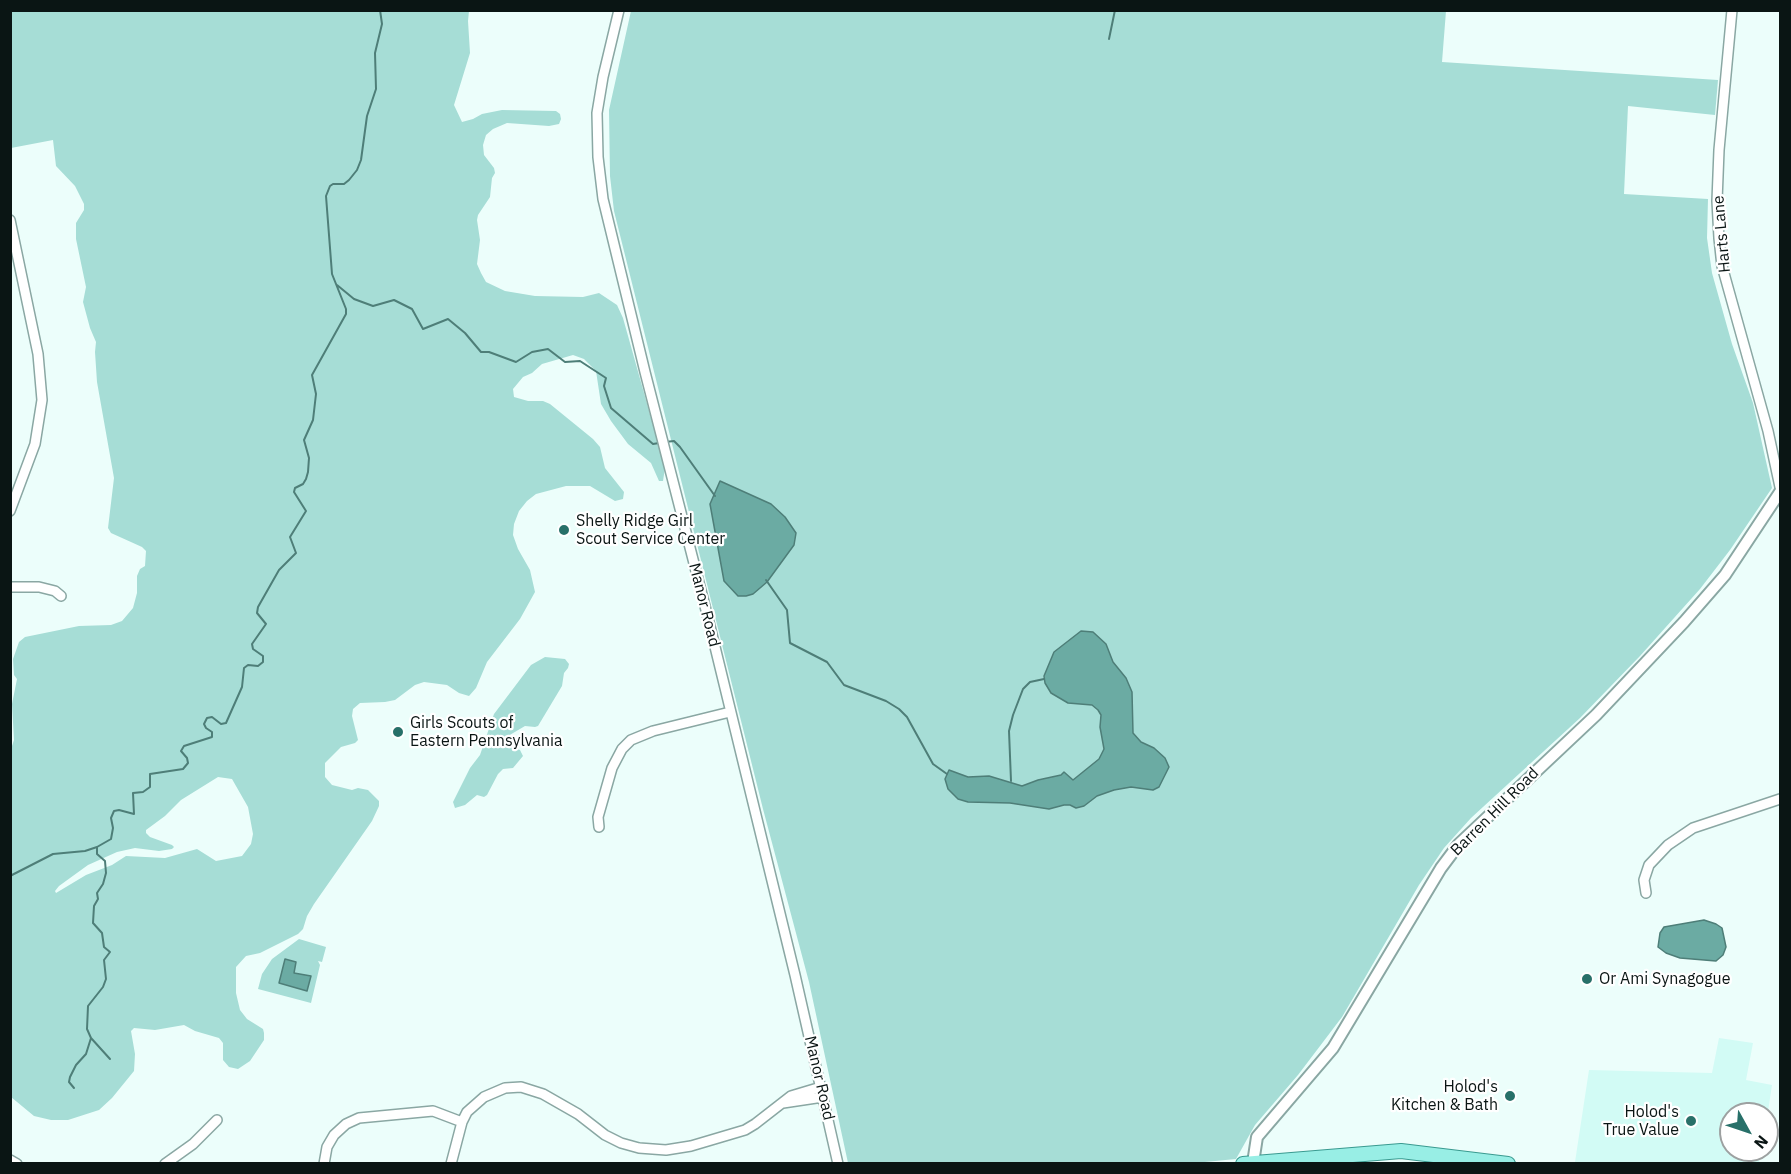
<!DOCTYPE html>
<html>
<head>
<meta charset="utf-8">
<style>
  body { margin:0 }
  #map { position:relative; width:1791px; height:1174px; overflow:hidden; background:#ecfefb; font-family:"IBM Plex Sans",sans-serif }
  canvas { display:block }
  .frame { position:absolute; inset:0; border:12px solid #0a1514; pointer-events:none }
  .north { position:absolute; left:1719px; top:1102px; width:60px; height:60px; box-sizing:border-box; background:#fff; border:2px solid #9da1a1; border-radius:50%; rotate:130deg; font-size:16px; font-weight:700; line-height:24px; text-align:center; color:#0a1514 }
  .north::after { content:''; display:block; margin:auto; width:21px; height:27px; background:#287069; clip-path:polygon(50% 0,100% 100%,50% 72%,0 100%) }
</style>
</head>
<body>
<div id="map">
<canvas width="1791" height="1174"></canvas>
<div class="frame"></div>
<div class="north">N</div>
</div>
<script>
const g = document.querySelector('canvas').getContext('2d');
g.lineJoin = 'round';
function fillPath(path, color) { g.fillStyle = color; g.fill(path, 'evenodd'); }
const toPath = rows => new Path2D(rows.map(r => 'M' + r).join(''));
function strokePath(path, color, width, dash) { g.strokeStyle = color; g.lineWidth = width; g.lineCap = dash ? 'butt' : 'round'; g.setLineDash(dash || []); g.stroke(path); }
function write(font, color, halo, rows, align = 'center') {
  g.font = font + ' "IBM Plex Sans",sans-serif'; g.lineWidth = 4.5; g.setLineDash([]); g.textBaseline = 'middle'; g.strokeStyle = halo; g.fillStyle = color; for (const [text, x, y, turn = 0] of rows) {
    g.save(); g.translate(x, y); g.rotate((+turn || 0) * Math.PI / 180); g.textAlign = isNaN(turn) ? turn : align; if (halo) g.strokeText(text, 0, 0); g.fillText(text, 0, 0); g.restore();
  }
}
fillPath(toPath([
  [1719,1038,1753,1043,1746,1080,1772,1085,1767,1118,1767,1114,1731,1114,1731,1150,1761,1150,1759,1163,1588,1164,1575,1162,1589,1070,1712,1073]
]), '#d2fbf5');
fillPath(toPath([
  [10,11,469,11,468,21,470,53,454,105,462,122,473,119,482,114,502,110,556,111,560,114,561,119,559,124,549,126,507,123,493,129,486,135,483,145,484,155,494,168,495,173,492,178,490,197,478,215,477,220,480,240,477,264,481,273,486,282,505,291,535,296,583,297,599,293,617,305,623,318,665,468,663,481,659,481,651,463,628,444,611,421,601,404,596,371,584,359,573,355,542,364,532,373,523,377,513,389,514,397,528,401,543,401,550,404,593,439,600,447,605,468,624,492,623,499,615,501,590,486,566,486,536,494,527,501,519,511,514,524,513,535,518,549,530,570,535,592,520,619,487,662,476,688,469,696,459,693,447,685,424,682,415,685,395,700,385,702,360,703,353,709,352,716,358,740,355,743,341,747,325,763,325,777,332,785,352,790,358,788,368,790,379,801,379,806,372,821,314,904,307,916,303,929,298,934,260,953,246,956,236,967,236,993,240,1010,247,1019,263,1029,264,1033,264,1040,250,1061,238,1069,229,1067,223,1060,223,1043,219,1038,195,1031,184,1025,155,1030,134,1028,131,1031,135,1054,134,1071,112,1098,99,1110,68,1120,51,1120,34,1116,11,1097,10,752,14,740,12,704,17,679,14,675,13,659,19,642,25,637,79,626,111,625,122,621,133,608,137,593,137,576,140,569,145,566,146,551,142,547,111,533,108,528,114,478,97,382,95,352,96,342,90,328,83,302,86,287,76,239,76,223,84,210,84,204,75,186,56,166,53,140,11,148],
  [218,777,232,779,248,807,253,834,251,844,242,856,216,861,197,849,165,858,126,856,112,865,86,875,56,893,55,891,59,886,88,865,117,852,135,848,159,851,172,849,174,847,172,845,150,837,146,833,146,830,165,816,181,800],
  [631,11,1446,11,1442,62,1718,80,1715,115,1628,106,1624,194,1708,199,1707,238,1712,273,1732,344,1753,403,1772,488,1730,550,1700,589,1640,656,1580,718,1471,818,1444,848,1419,885,1342,1017,1298,1075,1255,1125,1236,1159,1184,1164,848,1163,809,982,763,809,614,211,610,176,609,110],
  [545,657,565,659,569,664,568,668,564,673,562,686,538,726,535,727,525,726,508,736,514,748,520,750,523,756,513,768,503,769,498,774,487,795,484,797,477,795,465,805,455,808,453,802,470,768,480,755,494,714,531,665],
  [299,939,326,947,322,962,318,961,320,965,311,1003,258,989,262,974,272,959]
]), '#a6ddd6');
const water = toPath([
  [720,481,771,504,785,517,796,533,794,545,767,582,753,594,746,596,738,596,724,581,710,504,720,481],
  [1081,631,1093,632,1106,644,1113,662,1126,678,1132,692,1133,733,1141,742,1154,748,1165,758,1169,767,1159,787,1153,790,1131,787,1114,790,1097,796,1084,806,1076,808,1070,805,1064,805,1049,809,1010,803,968,802,958,799,948,789,945,779,949,770,968,777,989,776,1022,786,1038,780,1061,775,1064,772,1073,780,1099,759,1104,749,1100,727,1101,715,1098,710,1092,705,1068,703,1051,693,1045,683,1044,676,1054,652,1081,631],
  [1704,920,1716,924,1722,928,1726,947,1723,955,1716,961,1680,958,1666,953,1658,947,1660,933,1664,927,1704,920],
  [285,959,296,962,294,973,311,976,307,991,279,983,285,959]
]);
fillPath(water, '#6baba3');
strokePath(water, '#4e7e78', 1.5);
strokePath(toPath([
  [1109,39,1115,10],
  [337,285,354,299,373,306,394,300,412,309,423,329,448,319,465,333,481,352,489,352,516,362,532,352,548,349,565,362,580,361,606,378,604,386,611,408,653,444,659,443],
  [665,442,674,441,680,447,715,496],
  [766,580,787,610,790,643,827,662,844,685,886,701,899,709,907,717,933,764,947,774],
  [1011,781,1009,731,1013,715,1023,689,1030,682,1044,679],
  [10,876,53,854,85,851,97,847],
  [91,1038,110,1059],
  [74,1088,69,1082,70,1077,76,1065,86,1054,91,1038,87,1029,88,1006,103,987,106,979,104,960,110,952,104,947,102,933,93,923,94,906,98,899,97,893,103,884,106,873,105,861,97,854,97,847,111,839,113,828,111,818,114,811,119,810,134,814,133,793,143,792,150,787,150,774,183,769,188,763,187,758,181,751,184,746,212,737,212,732,206,728,204,724,207,718,212,717,221,724,226,723,242,687,244,668,248,665,258,666,263,662,263,656,253,649,252,644,266,624,257,613,258,607,279,570,296,553,290,537,306,511,294,492,295,488,303,484,306,479,308,472,309,458,304,440,313,420,316,394,312,375,346,314,346,309,332,274,326,196,330,186,333,184,344,184,349,180,357,170,361,160,367,116,376,89,375,53,382,24,380,10]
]), '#4e7e78', 2);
const minor = toPath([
  [619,10,603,77,597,113,598,157,603,199,645,372,707,614,795,975,838,1164],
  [1732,10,1719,150,1717,201,1719,238,1722,266,1768,431,1780,487],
  [10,220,38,354,42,400,35,444,10,511],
  [10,587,39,587,55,591,61,596],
  [599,827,598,817,612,768,622,749,631,740,653,731,730,712],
  [1646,893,1644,880,1649,865,1668,845,1693,828,1780,799],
  [783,1103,823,1097],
  [10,1160,17,1164],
  [165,1164,193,1144,217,1120],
  [324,1164,327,1147,334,1135,346,1124,359,1118,433,1111,462,1122],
  [451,1164,462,1122,467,1112,484,1097,505,1088,521,1087,543,1094,578,1114,605,1135,621,1143,639,1148,666,1150,691,1146,745,1130,755,1124,791,1096,821,1087]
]);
const tertiary = toPath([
  [1253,1163,1257,1137,1333,1048,1441,868,1459,844,1596,715,1684,622,1725,575,1780,492]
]);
const primary = toPath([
  [1243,1164,1401,1151,1508,1164]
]);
strokePath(minor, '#8aa7a3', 12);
strokePath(tertiary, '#8aa7a3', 14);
strokePath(primary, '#3a9a90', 16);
strokePath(minor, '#fff', 9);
strokePath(tertiary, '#fff', 10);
strokePath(primary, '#98eee5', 14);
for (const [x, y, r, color] of [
  [564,530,6,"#287069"],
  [398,732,6,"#287069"],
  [1587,979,6,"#287069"],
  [1510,1096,6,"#287069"],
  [1691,1121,6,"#287069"]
]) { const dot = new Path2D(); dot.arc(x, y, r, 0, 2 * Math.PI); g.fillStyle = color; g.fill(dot); strokePath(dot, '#fff', 2); }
write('16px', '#0a1514', '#fff', [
  ["Harts Lane",1722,234,-95],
  ["Manor Road",704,605,76],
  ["Barren Hill Road",1495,812,-45],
  ["Manor Road",819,1078,77]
]);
write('16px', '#0a1514', '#fff', [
  ["Shelly Ridge Girl",576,521],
  ["Scout Service Center",576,539],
  ["Girls Scouts of",410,723],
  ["Eastern Pennsylvania",410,741],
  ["Or Ami Synagogue",1599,979],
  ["Holod's",1498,1087,"right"],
  ["Kitchen & Bath",1498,1105,"right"],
  ["Holod's",1679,1112,"right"],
  ["True Value",1679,1130,"right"]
], 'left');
</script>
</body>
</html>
